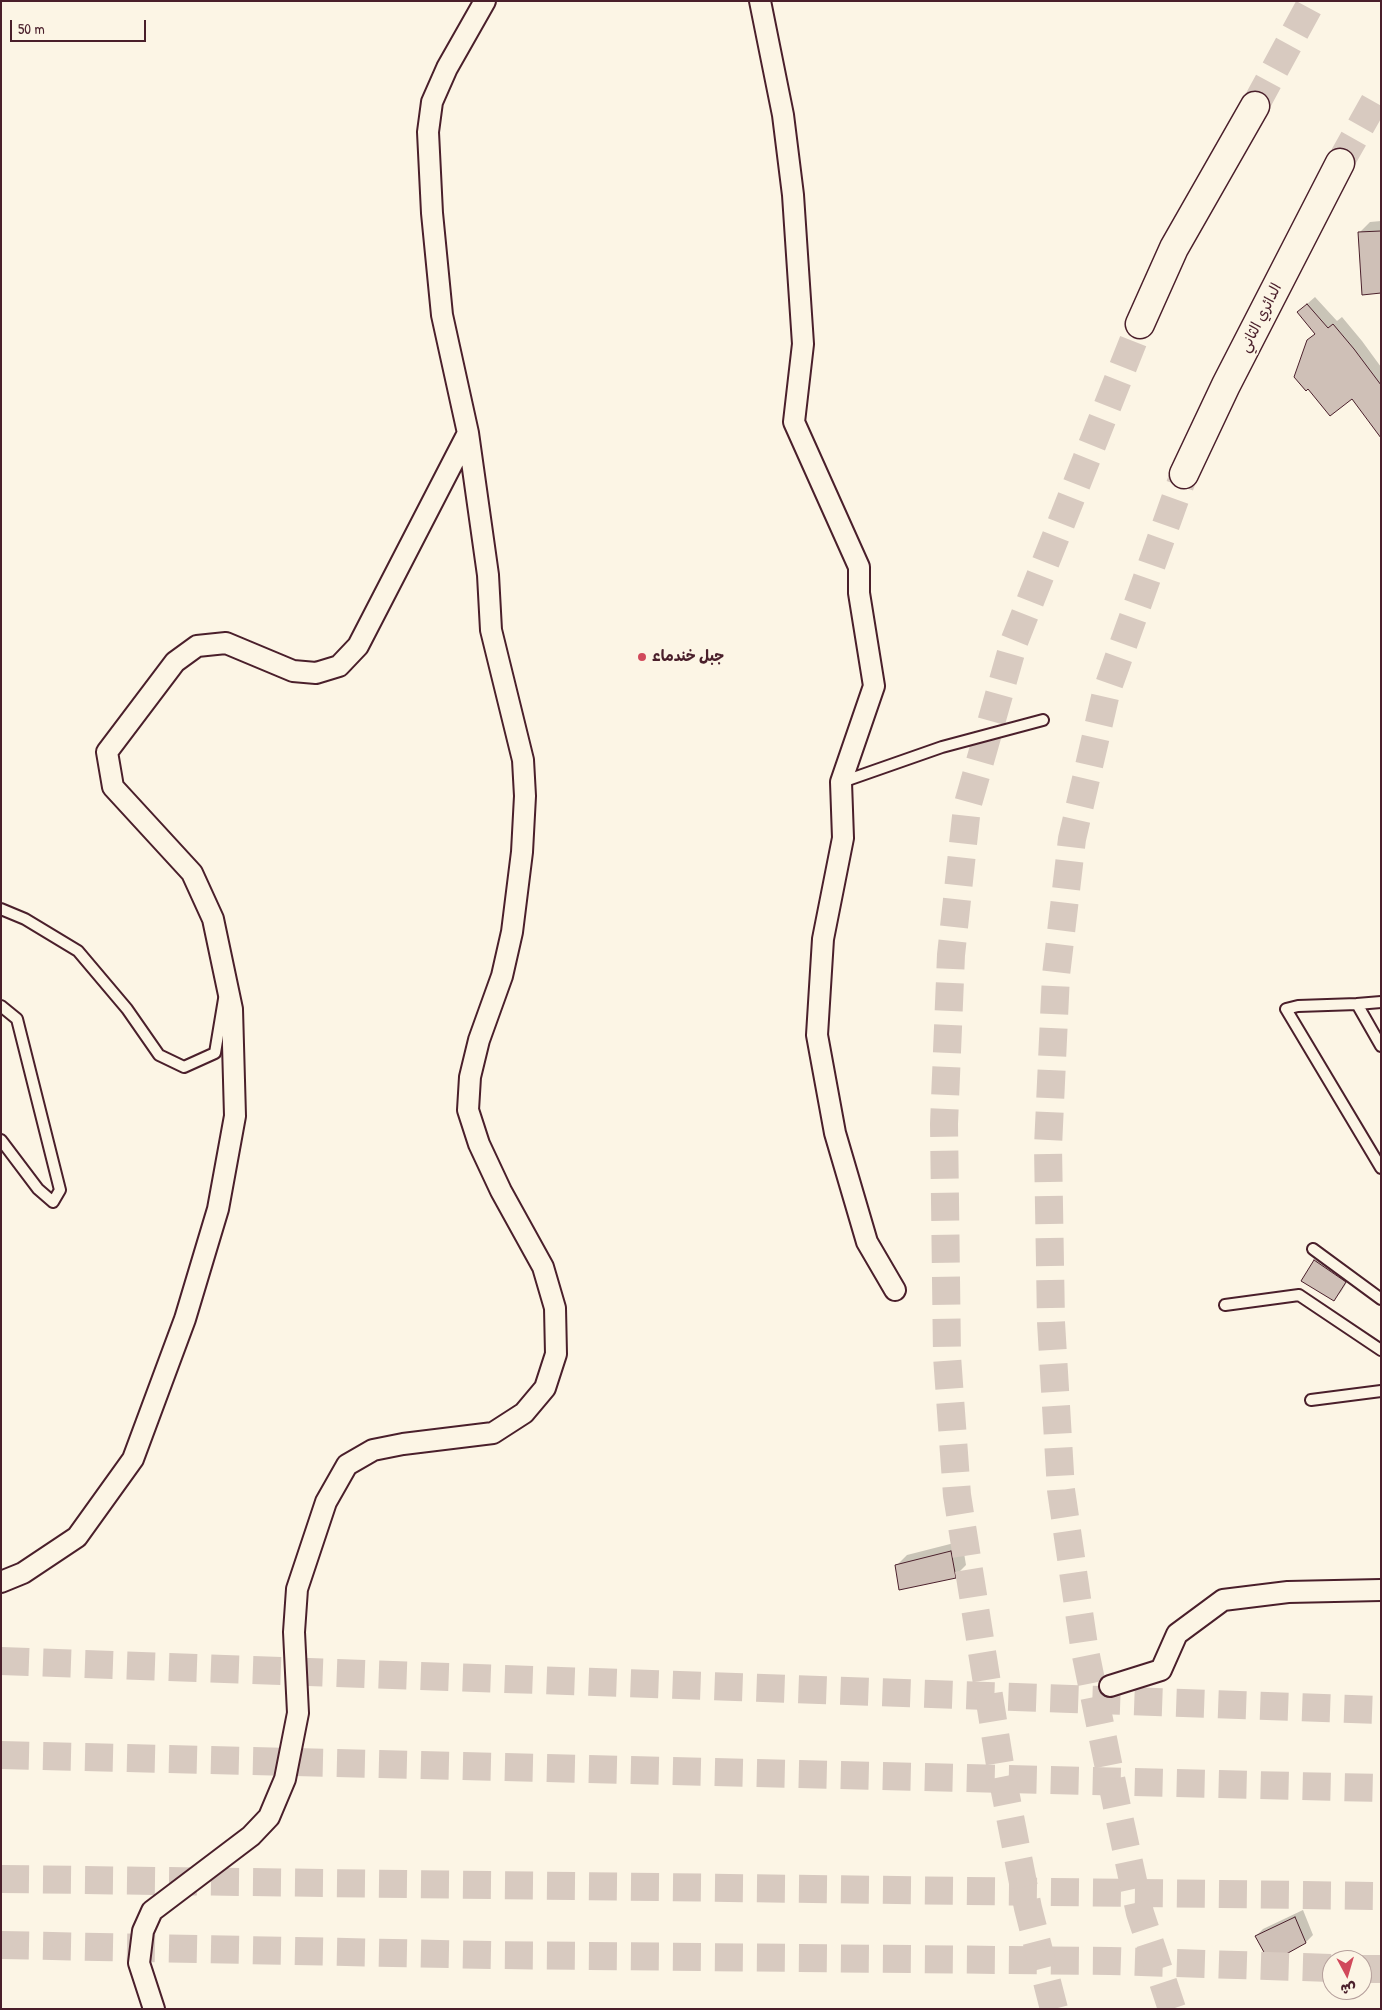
<!DOCTYPE html>
<html>
<head>
<meta charset="utf-8">
<style>
  body { margin:0 }
  #map { position:relative; width:1382px; height:2010px; overflow:hidden; background:#fcf5e5; font-family:"Patrick Hand","Playpen Sans Arabic",sans-serif }
  canvas { display:block }
  .frame { position:absolute; inset:0; border:2px solid #4a1f2b; pointer-events:none }
  .north { position:absolute; left:1322px; top:1950px; width:50px; height:50px; box-sizing:border-box; background:#fcf5e5; border:1px solid #b59f9b; border-radius:50%; rotate:174deg; font-size:14px; font-weight:700; line-height:20px; text-align:center; color:#4a1f2b }
  .north::after { content:''; display:block; margin:auto; width:18px; height:22px; background:#d1495b; clip-path:polygon(50% 0,100% 100%,50% 72%,0 100%) }
  .scale { position:absolute; left:10px; top:20px; width:136px; height:22px; box-sizing:border-box; border:2px solid #4a1f2b; border-top:0; padding-left:6px; font-size:15px; line-height:18px; white-space:nowrap; color:#4a1f2b; -webkit-text-stroke:4px #fcf5e5; paint-order:stroke }
</style>
</head>
<body>
<div id="map">
<canvas width="1382" height="2010"></canvas>
<div class="frame"></div>
<div class="north">ش</div>
<div class="scale">50 m</div>
</div>
<script>
const g = document.querySelector('canvas').getContext('2d');
g.lineJoin = 'round';
function fillPath(path, color) { g.fillStyle = color; g.fill(path, 'evenodd'); }
const toPath = rows => new Path2D(rows.map(r => 'M' + r).join(''));
function strokePath(path, color, width, dash) { g.strokeStyle = color; g.lineWidth = width; g.lineCap = dash ? 'butt' : 'round'; g.setLineDash(dash || []); g.stroke(path); }
function write(font, color, halo, rows, align = 'center') {
  g.font = font + ' "Patrick Hand","Playpen Sans Arabic",sans-serif'; g.lineWidth = 4; g.setLineDash([]); g.textBaseline = 'middle'; g.strokeStyle = halo; g.fillStyle = color; for (const [text, x, y, turn = 0] of rows) {
    g.save(); g.translate(x, y); g.rotate((+turn || 0) * Math.PI / 180); g.textAlign = isNaN(turn) ? turn : align; if (halo) g.strokeText(text, 0, 0); g.fillText(text, 0, 0); g.restore();
  }
}
fillPath(toPath([
  [1381,221,1381,292,1359,233,1370,222],
  [1315,297,1337,321,1342,317,1362,341,1381,367,1381,437,1308,341,1316,333,1307,304],
  [1322,1254,1352,1274,1341,1292,1334,1299,1315,1261],
  [962,1541,966,1565,955,1576,896,1566,907,1555],
  [1303,1910,1313,1935,1306,1942,1256,1936,1263,1929]
]), '#0003');
const building = toPath([
  [1381,231,1381,293,1362,295,1358,232,1381,231],
  [1307,304,1328,328,1333,324,1354,349,1381,385,1381,438,1352,399,1330,416,1308,389,1306,391,1294,377,1307,340,1315,334,1297,312,1307,304],
  [1314,1260,1346,1282,1334,1301,1301,1281,1314,1260],
  [951,1551,956,1578,899,1590,895,1565,951,1551],
  [1295,1917,1306,1943,1270,1963,1255,1936,1295,1917]
]);
fillPath(building, '#cfc0b7');
strokePath(building, '#4a1f2b', 1);
strokePath(toPath([
  [1,1879,1381,1896],
  [1,1945,492,1955,1110,1961,1332,1968],
  [1362,1969,1381,1969]
]), '#d8cac0', 28, [28, 14]);
strokePath(toPath([
  [1,1661,1381,1710],
  [1,1755,1381,1788]
]), '#d8cac0', 28, [28, 14]);
strokePath(toPath([
  [1255,106,1312,1],
  [1340,163,1381,90],
  [1054,2009,1028,1908,1001,1771,957,1495,947,1356,944,1124,951,955,967,807,1014,642,1140,324],
  [1172,2009,1140,1913,1117,1807,1084,1646,1061,1490,1051,1322,1048,1147,1056,975,1072,839,1106,693,1184,474]
]), '#d8cac0', 28, [28, 14]);
const service = toPath([
  [842,782,942,747,1043,720],
  [1,909,25,919,78,951,127,1009,159,1055,184,1067,215,1053,224,999],
  [1381,1002,1357,1004,1381,1046],
  [1357,1004,1298,1006,1286,1009,1381,1168],
  [1,1006,17,1019,60,1190,53,1202,38,1189,1,1140],
  [1313,1249,1381,1299],
  [1225,1305,1299,1295,1381,1350],
  [1311,1400,1381,1391]
]);
const minor = toPath([
  [760,1,783,115,793,195,803,344,794,422,859,567,859,593,874,686,841,782,843,838,823,939,817,1035,835,1133,867,1242,895,1290],
  [1,1582,23,1573,77,1537,133,1459,185,1319,218,1209,235,1116,232,1009,213,919,192,873,113,787,107,752,175,662,197,646,226,643,293,671,316,673,339,666,358,646,468,433],
  [1110,1686,1161,1670,1177,1634,1223,1600,1288,1592,1381,1590],
  [154,2009,139,1963,143,1931,152,1911,251,1836,269,1817,285,1779,298,1713,294,1632,297,1589,326,1502,347,1465,373,1450,403,1444,493,1433,524,1413,545,1388,556,1354,555,1308,543,1267,501,1191,479,1144,468,1110,470,1077,479,1040,502,976,512,932,522,852,525,796,523,760,491,630,488,575,468,433,442,315,432,213,428,132,432,102,447,68,485,1]
]);
const motorway = toPath([
  [1140,324,1174,248,1255,106],
  [1184,474,1226,385,1340,163]
]);
strokePath(service, '#4a1f2b', 14);
strokePath(minor, '#4a1f2b', 24);
strokePath(motorway, '#4a1f2b', 31);
strokePath(service, '#fcf5e5', 10);
strokePath(minor, '#fcf5e5', 20);
strokePath(motorway, '#fcf5e5', 28);
for (const [x, y, r, color] of [
  [642,657,5,"#d1495b"]
]) { const dot = new Path2D(); dot.arc(x, y, r, 0, 2 * Math.PI); g.fillStyle = color; g.fill(dot); strokePath(dot, '#fcf5e5', 2); }
write('15px', '#4a1f2b', '#fcf5e5', [
  ["الدائري الثاني",1261,318,-63]
]);
write('bold 15px', '#4a1f2b', '#fcf5e5', [
  ["جبل خندماء",652,657]
], 'left');
</script>
</body>
</html>
